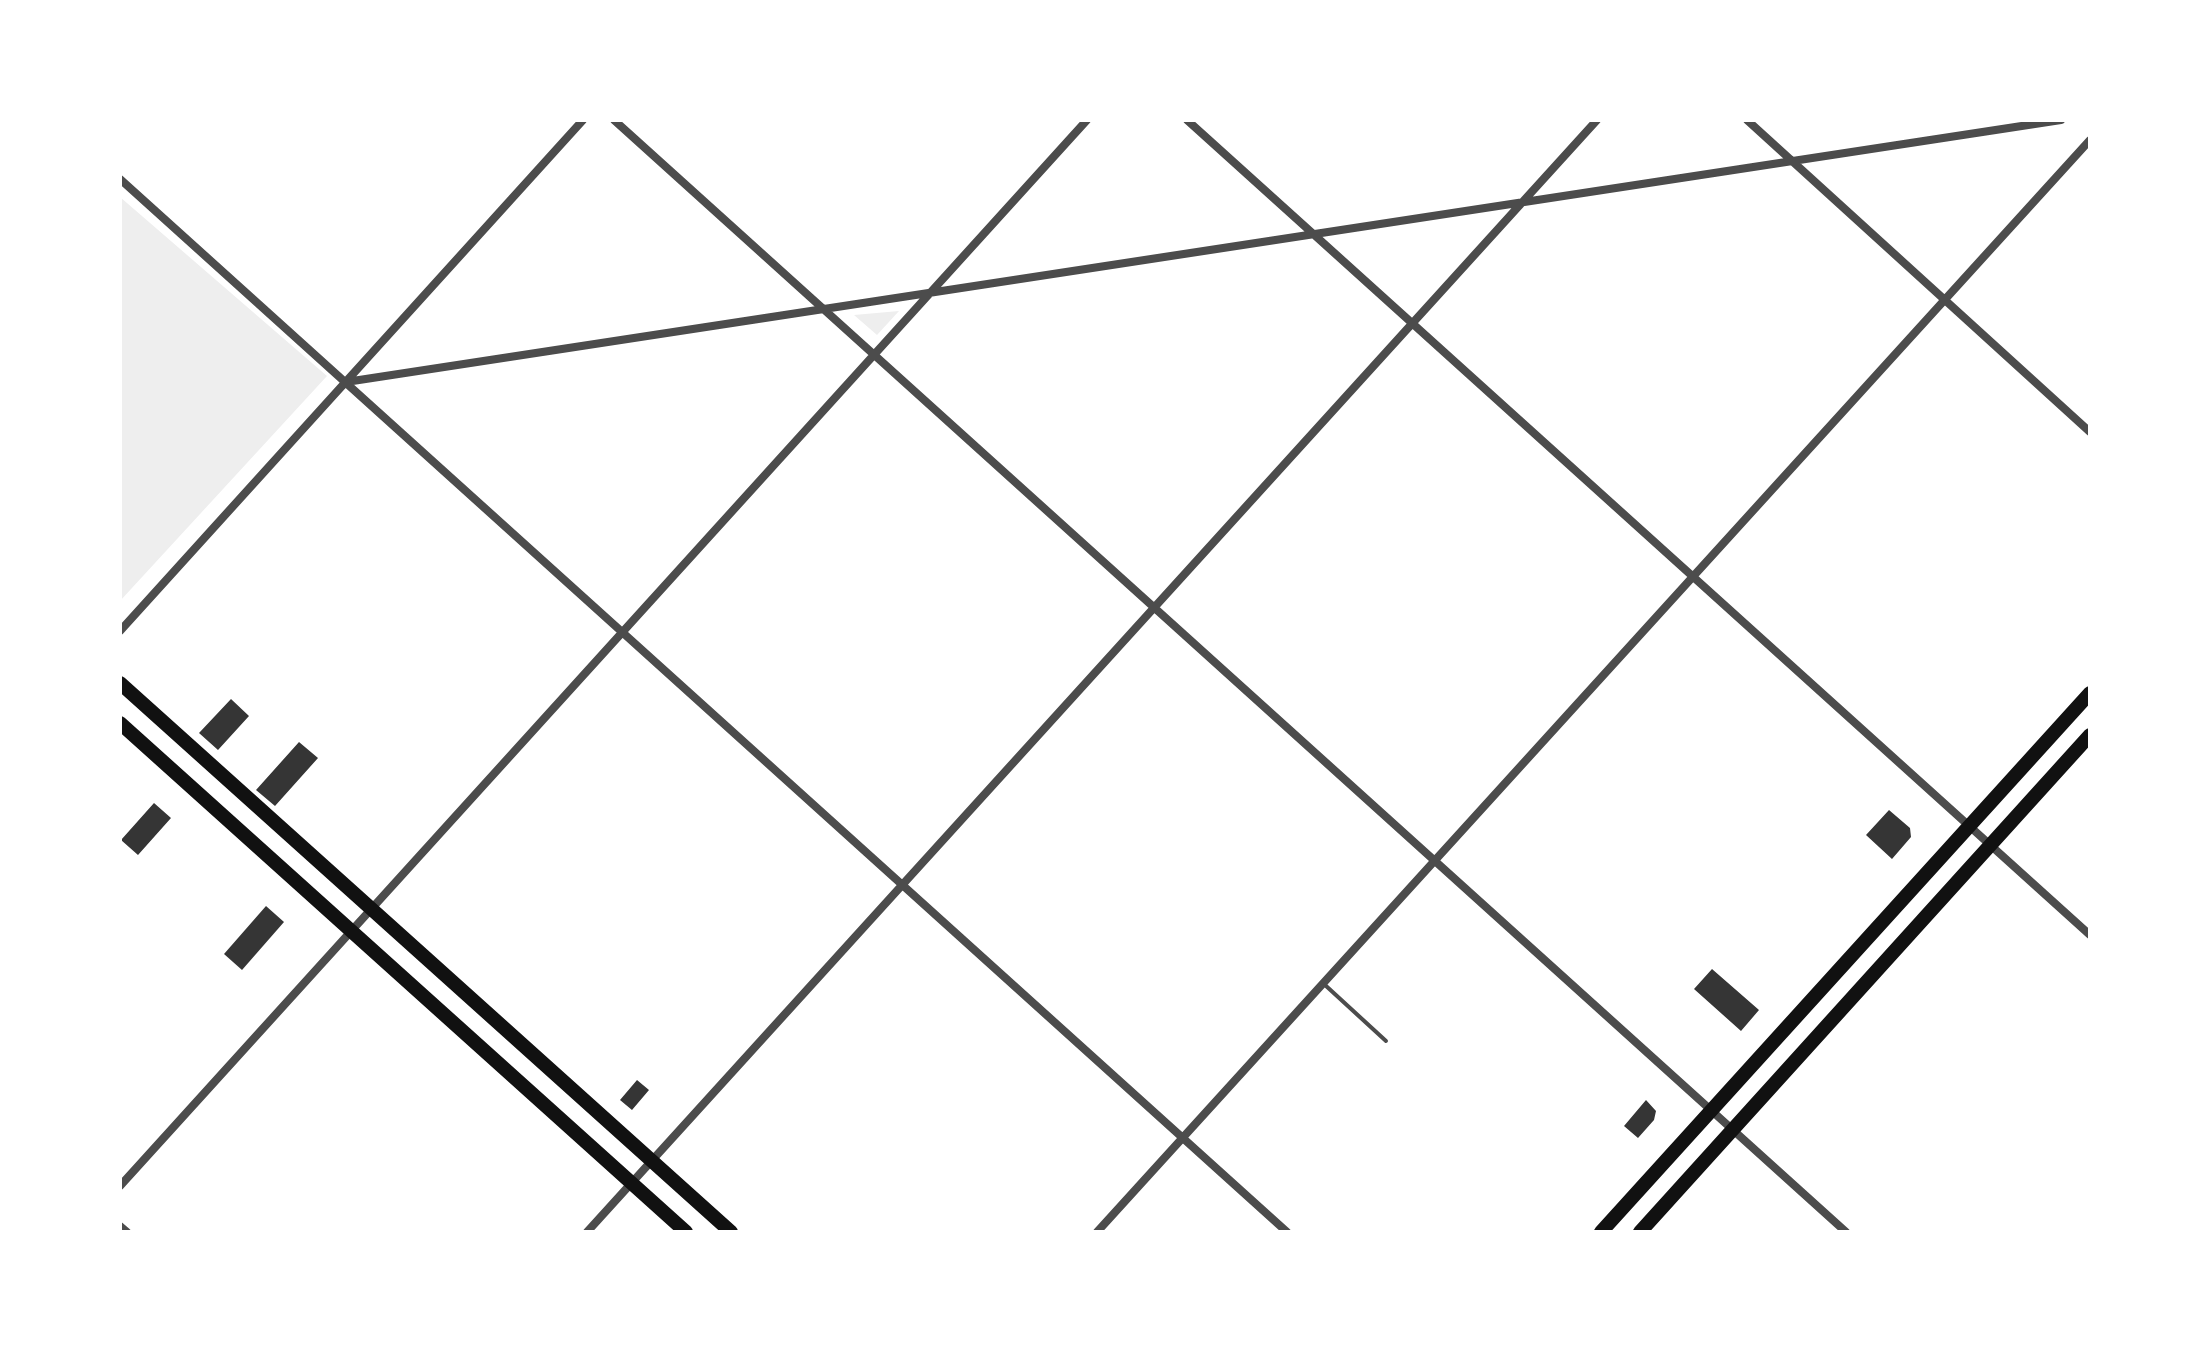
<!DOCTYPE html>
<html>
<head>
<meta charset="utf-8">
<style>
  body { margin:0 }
  #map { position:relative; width:2210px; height:1352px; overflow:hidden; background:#fff; font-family:"Open Sans",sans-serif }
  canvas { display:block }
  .frame { position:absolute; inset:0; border:122px solid #fff; pointer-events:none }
</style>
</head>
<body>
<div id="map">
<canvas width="2210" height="1352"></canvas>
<div class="frame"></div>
</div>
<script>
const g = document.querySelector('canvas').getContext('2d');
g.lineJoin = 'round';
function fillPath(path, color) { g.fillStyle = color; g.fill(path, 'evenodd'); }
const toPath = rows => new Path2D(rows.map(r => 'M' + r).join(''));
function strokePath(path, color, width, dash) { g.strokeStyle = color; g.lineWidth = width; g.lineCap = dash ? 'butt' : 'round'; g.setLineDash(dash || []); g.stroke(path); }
fillPath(toPath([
  [120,197,327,376,120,601],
  [899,311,877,335,854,315]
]), '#eee');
fillPath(toPath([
  [231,699,249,716,218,750,199,733],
  [299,742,318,758,275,806,256,790],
  [154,803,171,818,138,855,121,840],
  [1889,810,1910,828,1911,837,1892,859,1866,835],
  [266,906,284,922,242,970,224,954],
  [1712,969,1759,1010,1741,1031,1694,989],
  [637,1080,649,1090,632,1110,620,1100],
  [1646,1100,1656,1111,1654,1120,1638,1138,1624,1126]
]), '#353535');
strokePath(toPath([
  [1325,985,1386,1041]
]), '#4c4c4c', 4);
strokePath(toPath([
  [614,120,1846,1232],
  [1187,120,2090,935],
  [1747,120,2090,432],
  [120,179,1287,1232],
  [346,382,2061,120],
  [120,631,583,120],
  [120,1186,1087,120],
  [120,1226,127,1232],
  [587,1232,1597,120],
  [1097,1232,2090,140]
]), '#4c4c4c', 8);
strokePath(toPath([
  [120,683,731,1232],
  [120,723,686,1232],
  [1601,1232,2090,693],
  [1640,1232,2090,735]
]), '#111', 14);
</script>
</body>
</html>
